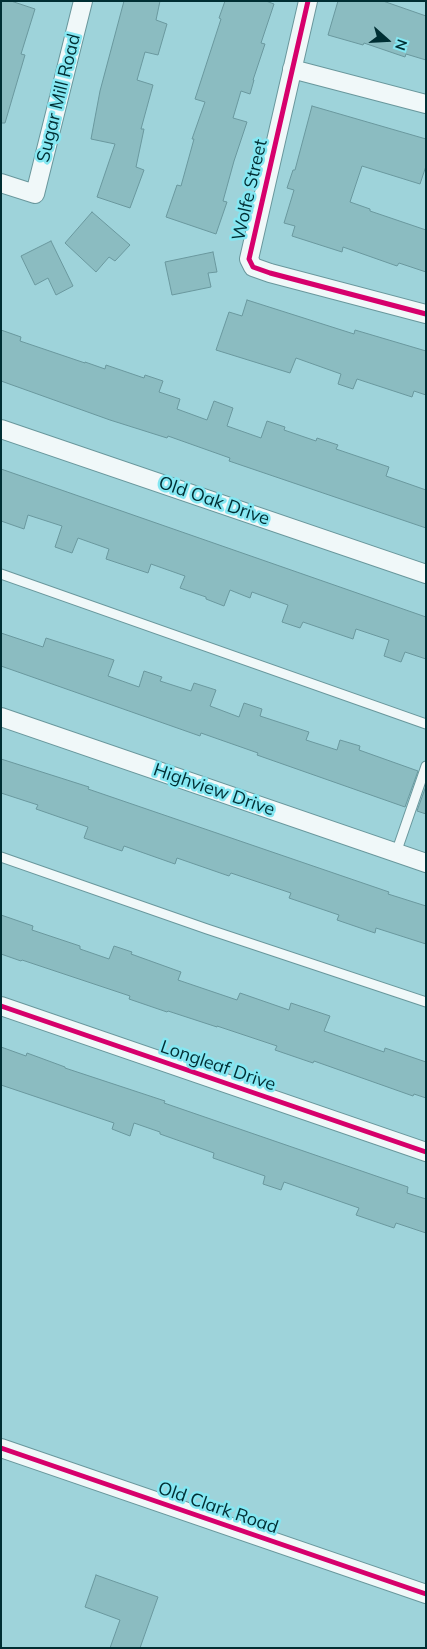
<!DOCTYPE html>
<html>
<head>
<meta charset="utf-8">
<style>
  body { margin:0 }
  #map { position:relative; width:427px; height:1649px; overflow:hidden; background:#9ed3da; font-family:Mulish,sans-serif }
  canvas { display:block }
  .frame { position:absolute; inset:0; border:2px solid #002e33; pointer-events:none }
  .north { position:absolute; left:362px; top:15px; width:50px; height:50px; -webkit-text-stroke:4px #85e7f2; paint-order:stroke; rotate:109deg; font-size:14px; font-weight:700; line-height:20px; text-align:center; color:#002e33 }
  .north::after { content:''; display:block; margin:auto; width:18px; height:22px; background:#002e33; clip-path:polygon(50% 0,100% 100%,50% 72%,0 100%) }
</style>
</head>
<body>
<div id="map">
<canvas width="427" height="1649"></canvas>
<div class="frame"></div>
<div class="north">N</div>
</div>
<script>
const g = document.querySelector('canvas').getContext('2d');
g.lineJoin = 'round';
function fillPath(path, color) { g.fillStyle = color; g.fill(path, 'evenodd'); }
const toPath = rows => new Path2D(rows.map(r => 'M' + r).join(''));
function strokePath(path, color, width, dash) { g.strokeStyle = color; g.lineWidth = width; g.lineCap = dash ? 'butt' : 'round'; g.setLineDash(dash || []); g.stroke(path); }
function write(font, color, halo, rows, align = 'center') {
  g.font = font + ' Mulish,sans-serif'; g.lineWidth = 5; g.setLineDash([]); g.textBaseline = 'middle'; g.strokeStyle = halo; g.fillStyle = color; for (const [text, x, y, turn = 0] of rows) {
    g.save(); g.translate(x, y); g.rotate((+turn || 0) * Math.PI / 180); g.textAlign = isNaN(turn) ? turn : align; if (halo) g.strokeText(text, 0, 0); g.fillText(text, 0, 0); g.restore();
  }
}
const building = toPath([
  [1,1,11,1,35,9,21,54,25,55,5,123,1,123,1,1],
  [124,1,160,1,156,20,167,24,158,55,145,52,137,80,153,85,141,129,144,129,136,167,144,170,130,208,97,197,115,144,91,139,100,91,124,1],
  [225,1,266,1,274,4,261,43,265,44,253,80,254,80,250,94,241,91,233,118,247,122,234,161,223,201,227,202,216,234,166,217,177,185,181,186,194,139,192,139,205,102,195,99,221,19,219,18,225,1],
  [338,1,383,1,426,16,426,60,406,54,405,57,364,43,363,45,328,35,338,1],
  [312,106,426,139,426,166,420,184,362,166,350,202,370,209,370,211,426,230,426,272,399,263,397,266,343,247,342,252,292,236,295,226,284,223,294,190,287,188,293,170,295,170,312,106],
  [92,212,130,245,115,261,109,257,96,272,65,243,92,212],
  [51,241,73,286,56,295,48,278,35,285,21,256,51,241],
  [213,252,217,272,208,273,211,287,172,295,165,262,213,252],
  [247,300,354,334,355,330,426,351,426,395,414,391,412,397,357,379,353,389,338,384,341,374,296,358,290,373,216,350,229,312,242,316,247,300],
  [1,330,21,337,20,341,85,363,85,362,105,369,106,365,144,378,145,375,163,381,159,392,180,399,177,409,207,420,214,401,233,408,227,426,261,438,267,421,285,427,284,430,316,441,317,438,338,445,336,449,389,467,386,476,426,490,426,528,229,461,230,458,168,436,167,438,110,420,1,381,1,330],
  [1,469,426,617,426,659,405,652,401,662,384,656,389,640,356,629,353,639,303,622,300,628,282,622,288,605,252,592,250,598,230,590,224,606,206,599,206,597,180,588,185,576,151,564,148,573,106,559,109,549,78,538,72,553,55,547,62,526,28,515,24,529,1,521,1,469],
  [1,633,43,647,46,638,114,660,108,676,139,687,144,671,162,677,160,681,191,691,194,683,216,690,210,706,239,717,244,703,262,709,260,716,309,732,306,740,337,750,340,740,360,746,359,750,418,771,405,807,257,755,258,753,201,733,200,736,1,666,1,633],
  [1,759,89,787,88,789,389,892,388,894,426,906,426,944,376,928,375,933,337,920,339,915,289,898,291,893,231,873,229,876,177,858,175,864,124,846,122,851,84,838,88,827,36,809,38,805,1,793,1,759],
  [426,786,426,814,417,811,426,786],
  [1,915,33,926,32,930,80,946,80,949,109,959,114,946,132,952,131,954,181,972,178,980,237,1000,240,993,289,1010,291,1003,330,1016,324,1031,384,1052,385,1048,426,1062,426,1098,414,1094,413,1096,314,1061,313,1063,275,1050,277,1046,217,1026,217,1027,168,1011,167,1012,129,999,130,996,22,960,21,961,1,954,1,915],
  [1,1047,26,1056,27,1053,65,1067,65,1068,165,1101,164,1103,408,1187,407,1193,426,1199,426,1233,396,1223,394,1228,356,1215,359,1208,284,1182,281,1190,263,1184,265,1176,213,1158,214,1153,160,1134,160,1132,134,1123,130,1136,112,1129,114,1123,1,1085,1,1047],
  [96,1575,158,1597,140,1648,110,1648,120,1620,85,1607,96,1575]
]);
fillPath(building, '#8bbcc1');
strokePath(building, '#6a989e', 1);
const lane = toPath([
  [1,574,426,724],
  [396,853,426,766],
  [1,857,207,929,426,1002]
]);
const street = toPath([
  [308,1,249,259,253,267,270,273,426,314],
  [292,69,426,104],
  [1,183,35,194,83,1],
  [1,429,426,574],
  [1,717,426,863],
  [1,1006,426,1152],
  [1,1448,426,1594]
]);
strokePath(lane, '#69979c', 11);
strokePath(street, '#69979c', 20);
strokePath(lane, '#f0f8f9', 9);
strokePath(street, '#f0f8f9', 18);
strokePath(toPath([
  [308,1,249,259,253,267,270,273,426,314],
  [1,1006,426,1152],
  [1,1448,426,1594]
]), '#d6006c', 5);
write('18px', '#002e33', '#85e7f2', [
  ["Sugar Mill Road",59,98,-76],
  ["Wolfe Street",250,190,-77],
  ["Old Oak Drive",214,501,19],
  ["Highview Drive",214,790,19],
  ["Longleaf Drive",218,1066,19],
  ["Old Clark Road",218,1508,19]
]);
</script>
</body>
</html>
